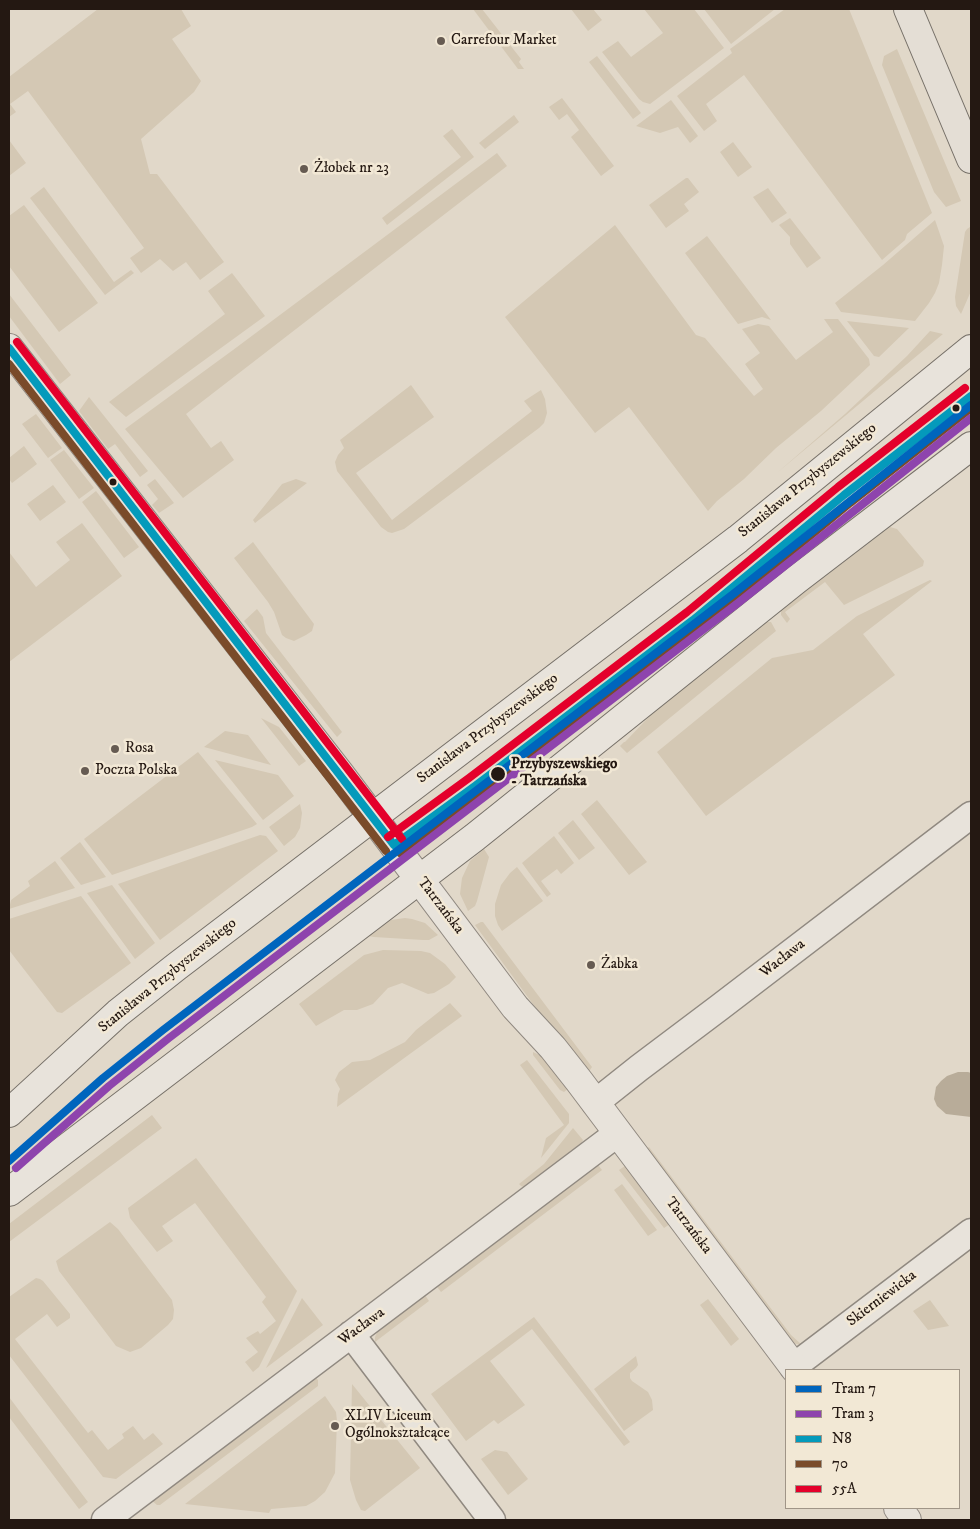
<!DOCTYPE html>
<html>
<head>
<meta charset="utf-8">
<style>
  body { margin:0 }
  #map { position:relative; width:980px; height:1529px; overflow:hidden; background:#e1d8c9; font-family:"IM FELL DW Pica",serif }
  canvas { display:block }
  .frame { position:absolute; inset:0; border:10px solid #241812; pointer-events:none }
  .legend { position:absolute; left:785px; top:1369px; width:175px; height:140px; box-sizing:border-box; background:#f2e8d5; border:1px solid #a09587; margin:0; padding:6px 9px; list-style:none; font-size:15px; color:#241812 }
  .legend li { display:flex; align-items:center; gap:10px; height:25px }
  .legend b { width:25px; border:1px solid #a09587 }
</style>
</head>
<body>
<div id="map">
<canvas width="980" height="1529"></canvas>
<div class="frame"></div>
<ul class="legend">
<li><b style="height:6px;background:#0065bd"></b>Tram 7</li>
<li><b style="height:6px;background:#8e44ad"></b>Tram 3</li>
<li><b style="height:6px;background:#049abb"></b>N8</li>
<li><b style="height:6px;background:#7a4b2a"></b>70</li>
<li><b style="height:6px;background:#e4002b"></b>55A</li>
</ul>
</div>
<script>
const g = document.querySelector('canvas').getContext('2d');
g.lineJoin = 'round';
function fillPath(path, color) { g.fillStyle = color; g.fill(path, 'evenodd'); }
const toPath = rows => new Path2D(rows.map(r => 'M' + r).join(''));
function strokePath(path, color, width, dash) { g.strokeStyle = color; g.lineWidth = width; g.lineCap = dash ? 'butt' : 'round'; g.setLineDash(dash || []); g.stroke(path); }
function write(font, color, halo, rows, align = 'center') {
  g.font = font + ' "IM FELL DW Pica",serif'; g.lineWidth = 5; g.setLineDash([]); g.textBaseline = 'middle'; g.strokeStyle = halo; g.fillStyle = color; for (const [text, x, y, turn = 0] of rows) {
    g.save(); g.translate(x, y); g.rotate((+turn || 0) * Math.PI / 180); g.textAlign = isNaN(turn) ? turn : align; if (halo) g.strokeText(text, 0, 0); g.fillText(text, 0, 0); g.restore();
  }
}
fillPath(toPath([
  [98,9,181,9,191,26,172,39,201,81,194,92,141,139,150,174,157,174,224,262,200,280,186,262,173,271,160,259,141,273,130,258,144,248,28,91,10,104,16,112,9,117,9,77],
  [473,9,482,9,521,59,519,62,524,69,518,69],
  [571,9,593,9,602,20,588,31],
  [644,9,694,9,724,48,650,104,643,102,639,99,602,52,618,41,631,57,663,33],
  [704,9,775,9,731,44],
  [785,9,849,9,932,213,907,234,905,240,882,260,744,75,706,104,717,121,704,131,677,96,732,53,730,49],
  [897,49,961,201,946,207,934,192,882,65,884,56],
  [597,56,641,113,633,119,589,62],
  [562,98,614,166,601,176,571,137,579,130,567,114,559,120,549,107],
  [671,100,698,136,690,143,678,127,660,133,636,126],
  [514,115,519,122,485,149,479,143],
  [452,129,474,157,387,225,382,218,461,157,443,136],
  [9,140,26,163,9,176],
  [733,142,752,167,738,177,720,152],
  [497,153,507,166,186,414,211,448,221,441,234,460,183,498,125,429,233,350],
  [686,178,688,178,699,192,684,204,689,211,666,228,649,205],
  [44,187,114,282,131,270,134,273,105,295,30,198],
  [768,188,787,213,772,223,753,197],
  [24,205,98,303,59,332,9,266,9,216],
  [790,218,821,258,807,268,790,244,790,237,779,225],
  [935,220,944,246,942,265,939,283,935,293,929,303,915,321,841,312,835,303,883,265],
  [615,225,696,335,705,338,754,396,763,389,745,364,760,353,742,329,758,324,769,326,796,360,833,332,824,319,838,319,869,359,870,365,821,411,776,448,744,479,717,501,708,511,629,407,595,433,505,317],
  [970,227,971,231,971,291,961,314,956,306,955,297,965,232,967,229],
  [707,236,771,320,762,317,738,324,685,253],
  [232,273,265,316,126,417,109,402,225,314,208,291],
  [9,294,71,375,60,384,9,316],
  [847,321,909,328,879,357,874,356],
  [930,331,943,334,778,472,845,414,907,356],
  [411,385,434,417,356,473,392,520,532,411,524,401,541,390,545,399,547,413,544,423,539,428,404,529,392,533,388,532,381,527,337,471,335,462,338,455,344,448,340,440],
  [89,397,148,471,140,477,115,444,108,449,79,411],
  [36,414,62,448,48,458,22,424],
  [24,446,37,464,12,483,9,479,9,458],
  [64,450,94,488,79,499,50,460],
  [155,479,174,503,159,513,152,505,158,499,147,485],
  [296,479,307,483,255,523,253,520,282,484],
  [53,485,66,502,40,521,27,504],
  [96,491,139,547,124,558,82,502],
  [82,523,122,576,9,662,9,552,36,587,70,560,56,542],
  [890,527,897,529,924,561,923,566,844,605,825,582,785,612,790,619,787,623,781,615,781,610],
  [253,542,314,624,312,631,306,635,294,641,286,638,282,635,274,612,268,602,234,558],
  [930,580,932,581,863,634,895,675,706,816,657,752,772,658,813,650,857,616],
  [257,609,263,617,266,633,342,732,337,737,244,621],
  [766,622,771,622,776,631,627,753,620,746,624,742,625,742,663,702],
  [261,718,279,727,306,761,299,766],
  [225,731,248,735,271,765,204,747],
  [198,752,257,824,252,827,112,875,84,839],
  [215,760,278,775,294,796,263,820],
  [597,800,647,862,629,875,581,814],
  [300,804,302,813,300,828,295,837,284,846,269,827],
  [573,820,595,848,579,860,558,833],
  [260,835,266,836,278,851,160,940,118,884],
  [554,836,574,863,561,874,557,869,541,881,551,894,547,897,522,863],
  [80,842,106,877,81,885,60,858],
  [484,849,489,857,477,901,475,906,468,911,460,894,462,878,470,861],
  [55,861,75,888,9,909,11,900,30,886,28,881],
  [517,867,543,901,502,931,498,925,495,916,495,904,501,885,510,873],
  [112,885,155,943,135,959,87,893],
  [81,896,131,963,62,1013,57,1012,9,950,9,919],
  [405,918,412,919,425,923,438,935,429,940,423,940,374,937,368,936,391,920],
  [481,922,483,922,592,1067,588,1073,582,1071,475,925],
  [383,950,421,951,430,953,445,964,456,977,449,984,434,993,428,994,402,983,388,988,373,1004,357,1010,344,1010,316,1026,299,1004,364,955],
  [450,1003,462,1016,337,1107,338,1094,340,1089,335,1080,339,1072,352,1062,370,1060,405,1042,416,1030],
  [533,1052,546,1058,569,1088,564,1092,560,1090,533,1055],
  [527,1060,569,1114,569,1123,541,1158,546,1138,564,1125,520,1065],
  [152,1115,162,1128,9,1242,9,1224],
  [573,1128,583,1140,581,1144,526,1188,521,1186,519,1184,544,1164],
  [649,1147,791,1335,802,1345,791,1343,644,1151],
  [196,1158,297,1291,259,1367,253,1372,245,1362,258,1352,246,1338,258,1331,260,1334,276,1321,262,1302,266,1297,195,1203,162,1226,173,1241,157,1252,130,1218,128,1208],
  [595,1161,602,1170,441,1292,434,1283],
  [625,1166,670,1224,664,1228,619,1170],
  [622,1184,657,1230,648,1236,614,1190],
  [110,1222,118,1229,172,1300,174,1310,173,1319,168,1325,141,1348,130,1352,116,1346,113,1342,59,1271,56,1261],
  [36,1278,40,1279,43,1281,70,1314,70,1318,57,1327,47,1314,15,1339,88,1433,92,1430,108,1450,124,1438,122,1434,133,1426,144,1440,153,1433,163,1444,116,1479,103,1477,9,1355,9,1297],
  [423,1292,429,1301,375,1342,375,1337,381,1324],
  [302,1298,323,1325,266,1368],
  [708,1299,739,1339,731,1346,700,1305],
  [930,1300,949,1326,928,1330,913,1311],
  [534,1317,630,1442,624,1446,532,1329,490,1361,525,1405,498,1424,494,1420,466,1441,431,1394],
  [636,1356,638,1365,636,1368,630,1373,630,1378,632,1381,648,1392,652,1400,653,1410,624,1431,594,1389],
  [314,1376,318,1380,318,1386,160,1505,157,1505,151,1500],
  [352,1384,420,1468,365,1511,361,1510,356,1500,350,1480],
  [325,1396,336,1412,337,1421,335,1473,325,1492,315,1501,306,1506,271,1509,269,1513,185,1504],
  [9,1397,88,1502,79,1509,9,1417],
  [495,1450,507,1452,528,1479,508,1495,481,1459]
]), '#d4c8b4');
fillPath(toPath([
  [958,1072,968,1072,971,1073,971,1117,946,1114,937,1106,934,1099,936,1087,941,1081,947,1076]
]), '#b8ac99');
const minor = toPath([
  [595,1103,639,1068,720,1007,971,815],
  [351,1334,492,1520],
  [793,1367,971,1232],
  [105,1520,618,1133]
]);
const tertiary = toPath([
  [9,348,341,775,515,1007,553,1048,579,1081,796,1370],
  [898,1508,907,1520]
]);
const secondary = toPath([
  [9,1113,118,1013,176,967,738,539,971,349],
  [9,1192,475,837,796,580,971,446]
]);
const primary = toPath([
  [908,9,971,159]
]);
strokePath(minor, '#908980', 29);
strokePath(tertiary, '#908980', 30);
strokePath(secondary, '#767068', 30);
strokePath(primary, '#767068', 30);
strokePath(minor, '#e8e3db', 26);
strokePath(tertiary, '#e8e3db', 28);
strokePath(secondary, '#e8e3db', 28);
strokePath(primary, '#e4ded5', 28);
strokePath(toPath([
  [9,348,394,845],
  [394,845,475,786,693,620,844,495,971,396]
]), '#049abb', 8);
strokePath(toPath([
  [9,364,386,851],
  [400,853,481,794,699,628,850,503,971,408]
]), '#7a4b2a', 8);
strokePath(toPath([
  [17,342,402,839],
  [388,837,469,778,687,612,838,487,965,388]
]), '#e4002b', 8);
strokePath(toPath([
  [9,1161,103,1078,163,1030,732,595,971,405]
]), '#0065bd', 8);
strokePath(toPath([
  [16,1168,109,1086,169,1038,738,603,971,418]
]), '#8e44ad', 8);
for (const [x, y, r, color] of [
  [441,41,5,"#665b52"],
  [304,169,5,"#665b52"],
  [956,408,4.5,"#241812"],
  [113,482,4.5,"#241812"],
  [115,749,5,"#665b52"],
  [85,771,5,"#665b52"],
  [498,774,8,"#241812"],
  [591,965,5,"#665b52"],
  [335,1426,5,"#665b52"]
]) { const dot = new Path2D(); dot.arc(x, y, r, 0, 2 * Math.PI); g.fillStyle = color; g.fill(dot); strokePath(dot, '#f2e8d5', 2); }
write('15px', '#241812', '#f2e8d5', [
  ["Carrefour Market",451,41],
  ["Żłobek nr 23",314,169],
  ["Rosa",125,749],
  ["Poczta Polska",95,771],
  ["Żabka",601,965],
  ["XLIV Liceum",345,1417],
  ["Ogólnokształcące",345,1434]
], 'left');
write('15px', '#241812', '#f2e8d5', [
  ["Stanisława Przybyszewskiego",808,481,-39],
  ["Stanisława Przybyszewskiego",488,729,-37],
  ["Tatrzańska",440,906,53],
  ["Wacława",783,959,-38],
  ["Stanisława Przybyszewskiego",168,976,-39],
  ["Tatrzańska",688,1226,53],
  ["Skierniewicka",882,1299,-37],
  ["Wacława",362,1327,-36]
]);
write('bold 15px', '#241812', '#f2e8d5', [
  ["Przybyszewskiego",511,765],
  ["- Tatrzańska",511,782]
], 'left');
</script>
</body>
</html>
